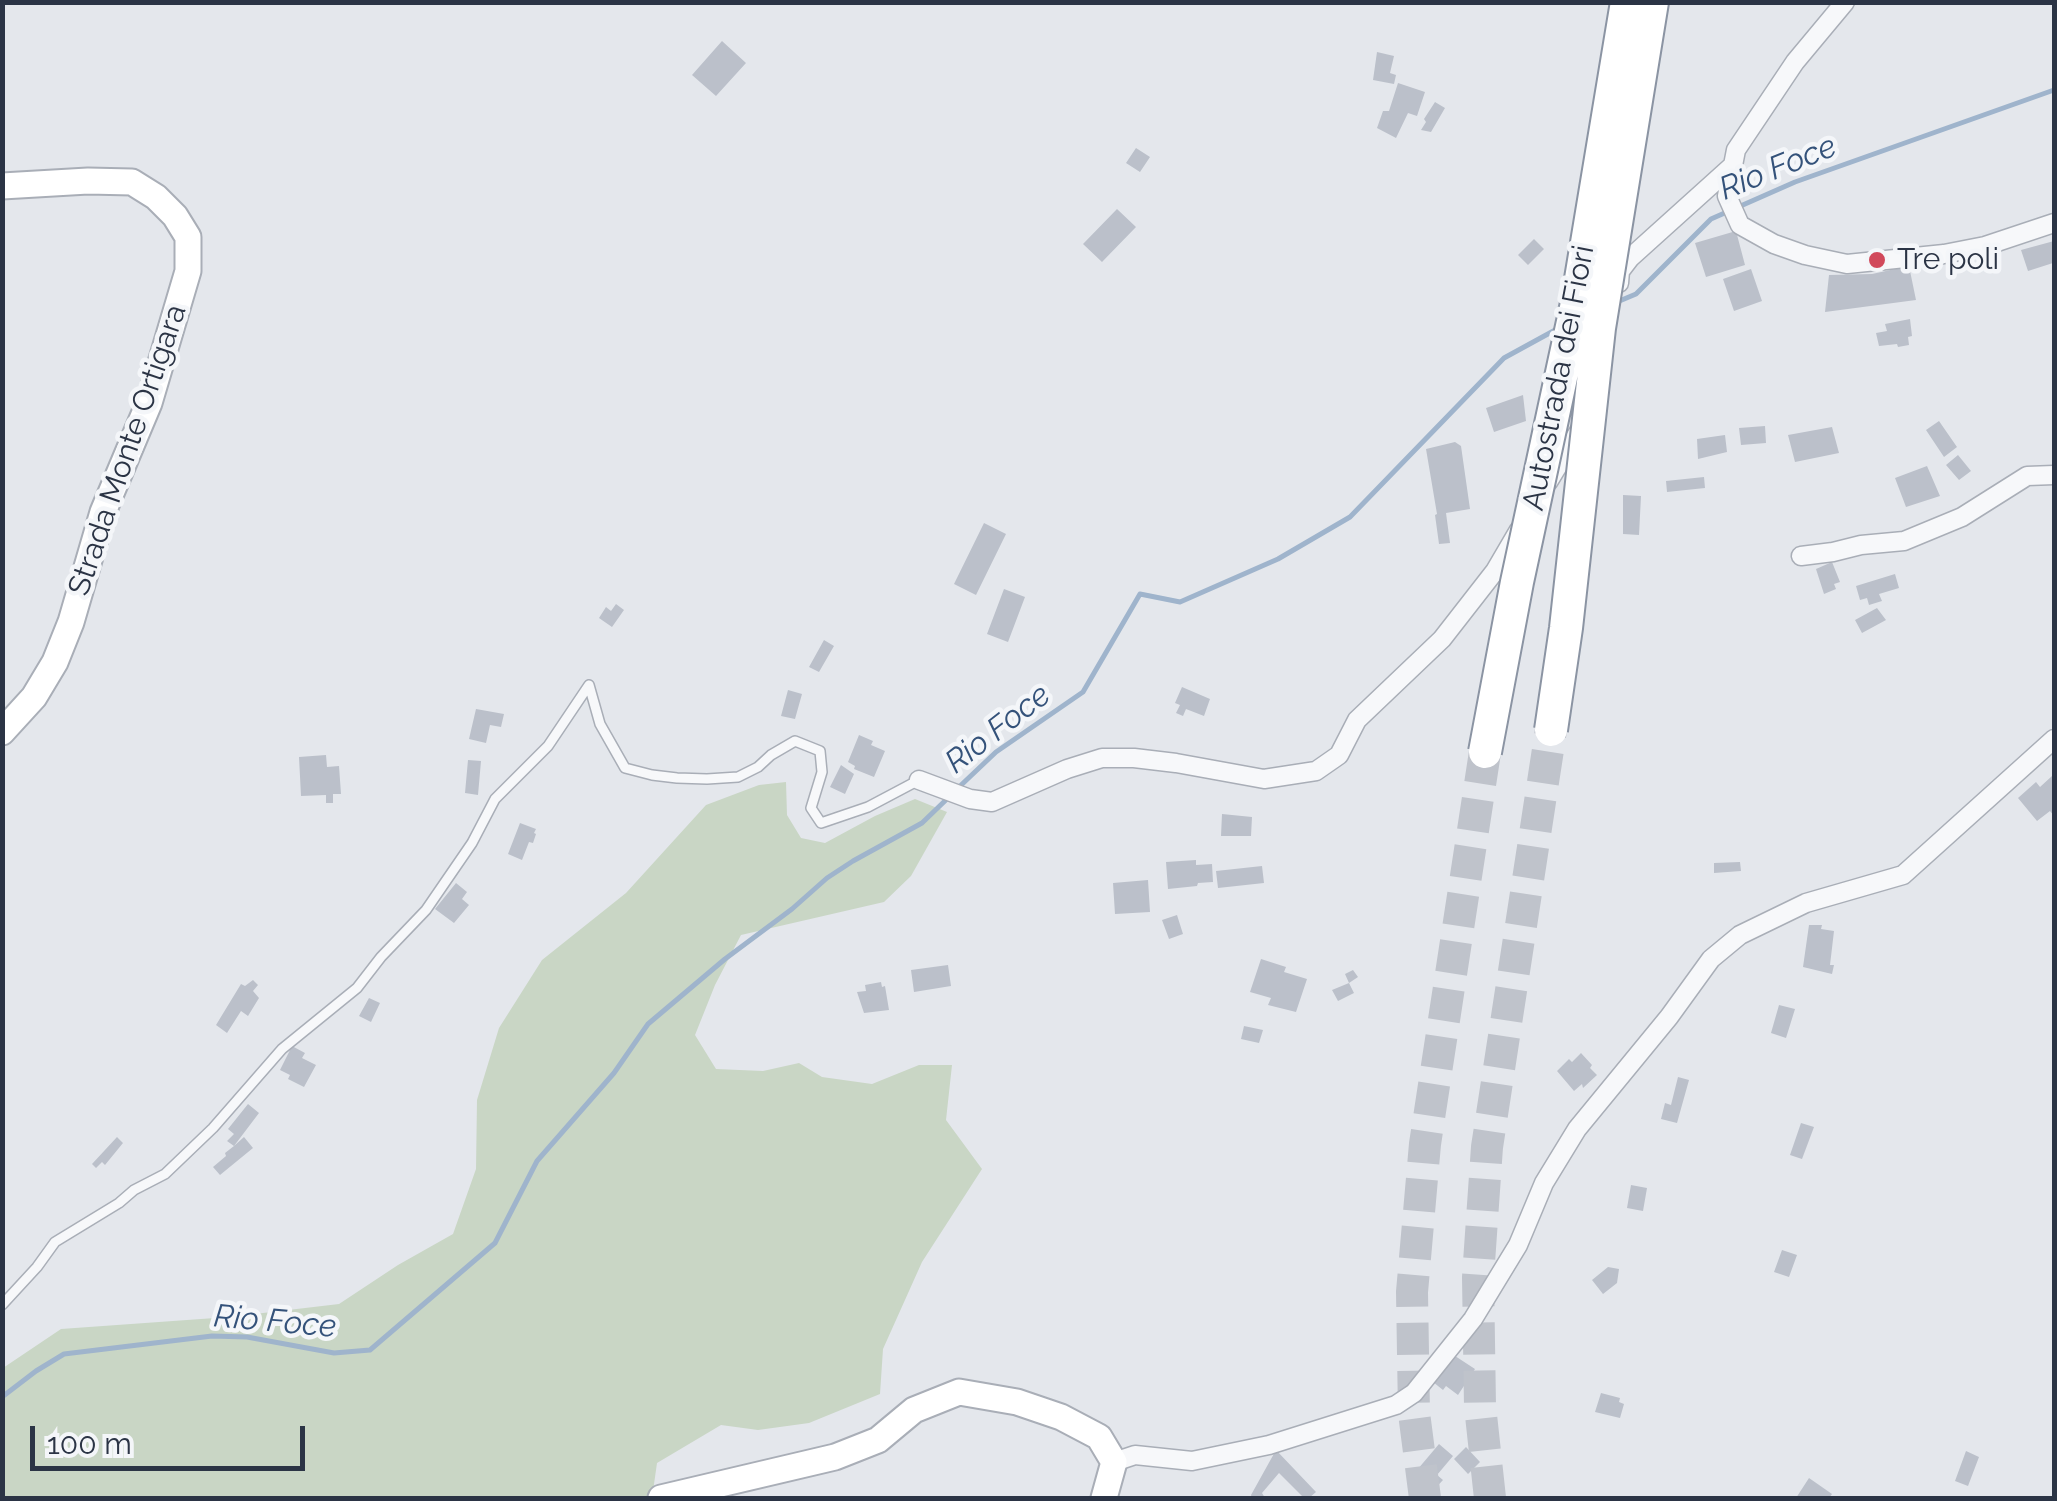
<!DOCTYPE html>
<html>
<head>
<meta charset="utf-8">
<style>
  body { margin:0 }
  #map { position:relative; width:2057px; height:1501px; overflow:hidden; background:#e4e7ec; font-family:Raleway,sans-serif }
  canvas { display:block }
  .frame { position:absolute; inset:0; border:5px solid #2b3445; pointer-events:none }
  .scale { position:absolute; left:30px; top:1426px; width:275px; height:45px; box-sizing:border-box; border:5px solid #2b3445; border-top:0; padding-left:12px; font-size:30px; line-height:35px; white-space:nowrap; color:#2b3445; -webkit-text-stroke:8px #f4f6f9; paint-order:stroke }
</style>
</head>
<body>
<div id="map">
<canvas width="2057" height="1501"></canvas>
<div class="frame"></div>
<div class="scale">100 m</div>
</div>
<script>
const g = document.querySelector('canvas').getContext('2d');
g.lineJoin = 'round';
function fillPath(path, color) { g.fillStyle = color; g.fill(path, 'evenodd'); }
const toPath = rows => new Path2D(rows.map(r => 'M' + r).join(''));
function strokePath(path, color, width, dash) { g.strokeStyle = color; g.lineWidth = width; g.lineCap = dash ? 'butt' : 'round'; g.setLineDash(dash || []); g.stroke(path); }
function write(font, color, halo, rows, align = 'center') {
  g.font = font + ' Raleway,sans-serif'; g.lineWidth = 9; g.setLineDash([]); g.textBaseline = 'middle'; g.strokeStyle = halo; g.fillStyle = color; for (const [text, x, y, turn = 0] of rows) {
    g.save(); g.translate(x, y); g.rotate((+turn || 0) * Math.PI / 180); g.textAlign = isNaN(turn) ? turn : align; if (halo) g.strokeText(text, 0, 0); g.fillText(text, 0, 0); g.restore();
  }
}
fillPath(toPath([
  [786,782,787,815,801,838,825,843,875,816,915,799,947,812,911,876,884,902,741,935,715,985,695,1035,716,1069,763,1071,799,1063,822,1077,872,1084,919,1065,952,1065,946,1120,982,1169,922,1262,883,1349,880,1394,809,1423,758,1430,721,1425,657,1463,652,1498,3,1498,3,1368,61,1329,229,1317,339,1304,398,1265,453,1234,476,1169,477,1100,499,1028,542,960,626,893,706,805,759,785]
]), '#c9d6c5');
strokePath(toPath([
  [1617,302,1636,294,1711,219,1795,182,2054,90],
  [958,788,996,752,1083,692,1140,594,1180,602,1278,559,1350,517,1504,358,1557,329],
  [2,1397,36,1371,64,1354,212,1336,247,1337,334,1353,370,1350,495,1243,537,1161,614,1073,648,1024,725,959,792,909,827,878,853,861,922,823,950,796]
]), '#9fb4cc', 5);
fillPath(toPath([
  [722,41,746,63,716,96,692,75],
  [1377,52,1394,56,1390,73,1396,75,1394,84,1373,80],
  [1398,83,1425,92,1417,116,1408,113,1396,138,1377,128,1383,111,1389,111],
  [1435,102,1445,108,1431,132,1421,130,1426,122,1424,119],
  [1136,148,1150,157,1140,172,1126,163],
  [1117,209,1136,227,1102,262,1083,244],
  [1736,231,1745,265,1706,277,1695,243],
  [1534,239,1544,249,1528,265,1518,255],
  [2054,241,2053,263,2028,271,2021,250],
  [1909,266,1916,300,1825,312,1829,275,1872,274],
  [1751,269,1762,301,1734,311,1723,279],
  [1910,319,1912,336,1908,337,1909,345,1898,347,1897,344,1879,346,1876,333,1887,331,1885,324],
  [1523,395,1526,421,1494,432,1486,408],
  [1939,421,1957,447,1944,457,1926,430],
  [1765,426,1766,443,1741,445,1739,428],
  [1832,427,1839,453,1795,462,1788,435],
  [1725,435,1727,452,1698,459,1697,439],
  [1455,442,1461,446,1470,509,1446,513,1450,543,1439,544,1435,515,1437,514,1426,449],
  [1958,455,1971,471,1959,480,1946,465],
  [1927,466,1940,496,1906,507,1895,478],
  [1704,477,1705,488,1667,492,1666,481],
  [1623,495,1641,496,1639,535,1623,534],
  [984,523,1006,534,976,595,954,584],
  [1832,562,1840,582,1834,584,1836,589,1824,594,1816,569],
  [1895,574,1899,588,1879,594,1882,601,1869,605,1867,598,1860,600,1856,586],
  [1004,589,1025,597,1008,642,987,634],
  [616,604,624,610,612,627,599,618,606,607,611,611],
  [1877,608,1886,620,1862,633,1855,620],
  [824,640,834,646,819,672,809,667],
  [1182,687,1210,699,1204,716,1186,709,1183,716,1176,713,1180,705,1175,703],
  [788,690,802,694,795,719,781,716],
  [476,709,504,714,501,727,490,725,486,743,469,739],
  [859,735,873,741,871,745,885,751,874,777,854,769,855,766,848,762],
  [326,755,327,767,339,766,341,794,333,794,333,803,326,803,326,795,301,796,299,757],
  [468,760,481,761,478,795,465,793],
  [841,765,854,774,845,794,830,787],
  [2052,776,2054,779,2054,816,2050,811,2037,821,2018,798,2036,782,2040,787],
  [1222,814,1252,817,1251,836,1221,836],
  [520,823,536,829,534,833,536,834,533,843,529,842,522,860,508,854],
  [1196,860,1196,865,1212,864,1213,882,1198,883,1197,886,1168,889,1166,862],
  [1740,862,1741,871,1714,873,1714,863],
  [1262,866,1264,883,1218,888,1216,871],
  [1148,880,1150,912,1115,914,1113,883],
  [456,883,467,892,462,899,469,905,454,923,435,909],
  [1177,915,1183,934,1169,939,1162,920],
  [1809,925,1822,925,1821,929,1834,931,1830,965,1834,965,1832,974,1803,967],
  [1261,959,1286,967,1284,972,1307,979,1296,1012,1268,1005,1271,998,1250,992],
  [948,965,951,986,914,992,911,970],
  [1353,970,1358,977,1349,983,1354,993,1338,1001,1332,990,1349,983,1345,974],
  [253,980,258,985,253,991,259,998,248,1016,241,1011,227,1033,216,1025,241,984,245,986],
  [881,982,882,987,885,986,889,1010,864,1013,857,992,866,991,865,985],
  [369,998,380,1003,371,1022,359,1016],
  [1779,1005,1795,1009,1786,1038,1771,1033],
  [1244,1026,1263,1030,1259,1043,1241,1039],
  [292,1046,305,1053,302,1058,316,1065,304,1087,288,1079,290,1075,280,1070],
  [1581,1053,1592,1065,1590,1068,1597,1075,1583,1088,1582,1084,1574,1091,1557,1071,1569,1059,1572,1062],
  [1678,1077,1689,1080,1677,1123,1661,1119,1665,1103,1671,1105],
  [248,1104,259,1113,234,1146,244,1137,253,1148,220,1175,213,1167,226,1156,225,1153,234,1146,227,1141,234,1134,228,1129],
  [1801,1123,1814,1127,1802,1159,1790,1155],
  [117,1137,123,1143,105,1165,102,1162,96,1168,92,1164],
  [1631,1185,1647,1188,1643,1211,1627,1208],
  [1782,1250,1797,1255,1789,1277,1774,1272],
  [1608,1267,1619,1269,1617,1283,1603,1294,1592,1280],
  [1452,1354,1475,1369,1458,1395,1446,1386,1443,1390,1433,1382],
  [1601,1393,1620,1398,1619,1402,1624,1404,1620,1418,1595,1412],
  [1439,1444,1453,1456,1437,1475,1443,1480,1431,1493,1412,1476],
  [1466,1447,1480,1462,1468,1474,1454,1459],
  [1276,1450,1316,1492,1309,1498,1304,1498,1279,1473,1262,1493,1265,1498,1252,1498,1251,1495],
  [1966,1451,1979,1457,1968,1486,1955,1481],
  [1809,1478,1832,1494,1829,1498,1796,1498]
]), '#bbc0ca');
strokePath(toPath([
  [1425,1498,1414,1413,1412,1292,1425,1144,1485,752],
  [1490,1498,1480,1406,1478,1277,1487,1147,1551,730]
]), '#bfc3cb', 32, [32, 16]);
const lane = toPath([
  [2,1305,37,1267,55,1242,119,1203,134,1190,165,1174,213,1128,282,1049,357,988,381,957,426,910,472,843,495,799,548,746,589,685,600,724,625,768,652,775,677,778,707,779,738,777,758,767,771,755,795,741,820,751,822,772,811,808,821,823,868,807,919,780]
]);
const street = toPath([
  [1845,2,1795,62,1736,150,1727,196,1740,225,1774,244,1805,255,1847,264,1944,254,1985,246,2054,223],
  [1619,283,1620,271,1630,258,1731,167],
  [1548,482,1581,428],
  [1801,556,1833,552,1861,545,1904,541,1962,517,2027,476,2054,475],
  [919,780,970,799,992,802,1067,769,1102,758,1134,758,1176,763,1264,779,1316,771,1339,755,1357,720,1442,639,1495,571,1519,530],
  [1114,1462,1135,1455,1192,1461,1269,1445,1396,1405,1414,1393,1473,1319,1518,1245,1544,1183,1577,1129,1669,1017,1711,959,1740,935,1806,903,1903,875,2054,739]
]);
const secondary = toPath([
  [2,186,88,181,132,182,156,197,175,216,188,237,188,271,149,403,103,512,71,622,55,662,34,697,2,732],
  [661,1498,835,1457,878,1440,914,1410,959,1392,1017,1402,1061,1417,1099,1437,1114,1462,1104,1498]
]);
strokePath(lane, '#a9aeb7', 12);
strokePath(street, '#a9aeb7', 21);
strokePath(secondary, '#a9aeb7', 29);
strokePath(lane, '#f7f8fa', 9);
strokePath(street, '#f7f8fa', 18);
strokePath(secondary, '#fff', 25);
const highwayBridge = toPath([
  [1551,730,1566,628,1599,328,1652,2],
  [1485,752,1517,582,1577,303,1627,2]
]);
strokePath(highwayBridge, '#8b94a3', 36, []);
strokePath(highwayBridge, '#fff', 32);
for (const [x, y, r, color] of [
  [1877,260,10,"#d1495b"]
]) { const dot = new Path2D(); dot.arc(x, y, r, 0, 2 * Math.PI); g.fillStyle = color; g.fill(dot); strokePath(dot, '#f4f6f9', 4); }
write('30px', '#2b3445', '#f4f6f9', [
  ["Tre poli",1897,260]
], 'left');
write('30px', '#2b3445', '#f4f6f9', [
  ["Autostrada dei Fiori",1559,378,-79],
  ["Strada Monte Ortigara",128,450,-71]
]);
write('italic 32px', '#34527a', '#f4f6f9', [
  ["Rio Foce",1778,168,-22],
  ["Rio Foce",998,729,-38],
  ["Rio Foce",275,1322,5]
]);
</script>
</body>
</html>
